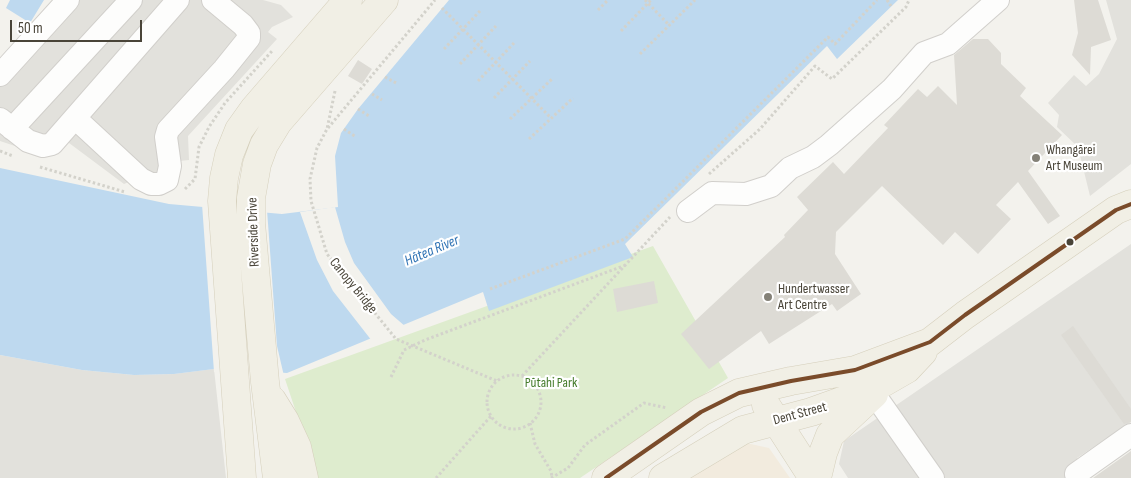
<!DOCTYPE html>
<html>
<head>
<meta charset="utf-8">
<style>
  body { margin:0 }
  #map { position:relative; width:1131px; height:478px; overflow:hidden; background:#f3f2ed; font-family:"Sofia Sans Condensed",sans-serif }
  canvas { display:block }
  .scale { position:absolute; left:10px; top:20px; width:132px; height:22px; box-sizing:border-box; border:2px solid #494438; border-top:0; padding-left:6px; font-size:15px; line-height:18px; white-space:nowrap; color:#494438; -webkit-text-stroke:4px #fff; paint-order:stroke }
</style>
</head>
<body>
<div id="map">
<canvas width="1131" height="478"></canvas>
<div class="scale">50 m</div>
</div>
<script>
const g = document.querySelector('canvas').getContext('2d');
g.lineJoin = 'round';
function fillPath(path, color) { g.fillStyle = color; g.fill(path, 'evenodd'); }
const toPath = rows => new Path2D(rows.map(r => 'M' + r).join(''));
function strokePath(path, color, width, dash) { g.strokeStyle = color; g.lineWidth = width; g.lineCap = dash ? 'butt' : 'round'; g.setLineDash(dash || []); g.stroke(path); }
function write(font, color, halo, rows, align = 'center') {
  g.font = font + ' "Sofia Sans Condensed",sans-serif'; g.lineWidth = 4.5; g.setLineDash([]); g.textBaseline = 'middle'; g.strokeStyle = halo; g.fillStyle = color; for (const [text, x, y, turn = 0] of rows) {
    g.save(); g.translate(x, y); g.rotate((+turn || 0) * Math.PI / 180); g.textAlign = isNaN(turn) ? turn : align; if (halo) g.strokeText(text, 0, 0); g.fillText(text, 0, 0); g.restore();
  }
}
fillPath(toPath([
  [746,443,769,448,790,478,682,478]
]), '#f2ebde');
fillPath(toPath([
  [653,246,728,378,580,478,312,478,304,436,285,379]
]), '#deecce');
fillPath(toPath([
  [58,0,263,0,281,5,293,17,272,27,268,32,277,39,188,136,189,160,179,161,178,181,174,185,131,181,124,184,65,140,42,155,0,141,0,60],
  [1106,0,1131,0,1131,164,1090,196,1078,147,1057,127,1059,115,1048,103,1074,75,1086,86,1099,74,1117,39],
  [1131,244,1131,422,1077,458,1087,478,848,478,839,464,844,441],
  [0,355,82,370,134,375,174,374,214,369,226,478,0,478]
]), '#e2e1dc');
fillPath(toPath([
  [10,0,44,0,30,23,6,8],
  [449,0,898,0,837,59,827,46,625,244,633,257,489,311,483,292,287,373,214,369,174,374,134,375,82,370,0,355,0,168,169,204,282,214,338,207,335,156,341,133,358,109]
]), '#bed9ef');
fillPath(toPath([
  [202,204,267,210,277,346,284,376,214,372],
  [335,207,345,242,354,263,391,314,406,327,372,341,333,291,317,260,300,212]
]), '#f3f2ed');
fillPath(toPath([
  [1074,0,1098,0,1111,40,1091,47,1090,75,1072,55,1078,33],
  [973,39,988,39,1001,53,1001,64,1026,88,1020,96,1062,135,1028,171,1060,216,1048,224,1018,182,996,205,1011,219,978,254,955,232,943,245,882,186,836,232,835,254,861,294,837,311,832,304,769,344,761,331,709,369,681,334,785,237,784,235,808,210,797,197,833,162,844,174,888,128,884,125,918,89,927,97,938,86,957,105,954,55],
  [358,60,372,69,362,84,348,76],
  [654,281,658,303,617,312,613,289],
  [1073,326,1131,409,1131,422,1124,424,1061,335],
  [1131,451,1131,478,1093,478]
]), '#dddbd5');
const minor = toPath([
  [0,75,68,0],
  [75,118,141,179,151,184,159,184,167,180,170,166,166,137,168,130,224,69,249,38,249,33,243,25,213,0],
  [0,119,28,141,43,146,52,144,178,0],
  [12,129,131,0],
  [688,211,712,193,746,194,771,186,790,168,813,157,829,145,892,89,924,53,948,44,998,0],
  [874,394,933,478],
  [1076,474,1131,435]
]);
const major = toPath([
  [272,400,285,421,297,447,304,478],
  [766,405,813,478],
  [242,478,222,201,224,178,229,155,239,130,254,109,348,0],
  [277,478,265,382,251,223,251,198,257,164,264,145,278,122,384,0],
  [606,478,701,412,739,393,791,381,855,370,930,342,965,315,1116,210,1131,204],
  [663,478,743,430,811,412,867,392,907,369,923,352],
  [817,478,823,453,830,435,874,394]
]);
strokePath(minor, '#d1cfcb', 24);
strokePath(major, '#d5cfbb', 29);
strokePath(toPath([
  [645,0,669,25],
  [887,0,891,6],
  [442,8,551,118],
  [598,10,608,0],
  [621,31,651,0],
  [444,49,480,11],
  [640,54,695,0],
  [460,64,496,26],
  [385,77,398,84],
  [478,81,514,43],
  [335,91,327,129,317,148,310,179,311,201,327,254,396,339,497,381],
  [372,94,382,100],
  [494,98,530,61],
  [358,109,369,116],
  [510,119,553,78],
  [328,128,435,0],
  [344,129,356,137],
  [529,139,573,98],
  [0,151,13,156],
  [40,167,125,192],
  [709,174,760,129,815,66,832,79,906,7,909,0],
  [185,189,195,179,199,147,209,127,225,103,272,51],
  [490,289,625,239,828,37,835,44,877,0],
  '487 402a27 27 0 1 1 54 0a27 27 0 1 1-54 0Z',
  [522,376,670,217],
  [391,377,404,350,425,340,626,265],
  [530,423,535,444,551,471,552,477],
  [436,478,491,416],
  [551,478,568,468,585,445,644,403,667,408]
]), '#d3d2cb', 3, [2.5, 2.5]);
strokePath(minor, '#fdfdfc', 22);
strokePath(major, '#f1efe5', 28);
strokePath(toPath([
  [606,478,701,412,739,393,791,381,855,370,930,342,965,315,1116,210,1131,204]
]), '#7a4b2a', 4);
for (const [x, y, r, color] of [
  [1036,158,5,"#848177"],
  [1070,242,4.5,"#494438"],
  [768,297,5,"#848177"]
]) { const dot = new Path2D(); dot.arc(x, y, r, 0, 2 * Math.PI); g.fillStyle = color; g.fill(dot); strokePath(dot, '#fff', 2); }
write('14px', '#494438', '#fff', [
  ["Whangārei",1046,150],
  ["Art Museum",1046,166],
  ["Hundertwasser",778,289],
  ["Art Centre",778,305]
], 'left');
write('14px', '#494438', '#fff', [
  ["Riverside Drive",254,232,-92],
  ["Canopy Bridge",353,286,51],
  ["Dent Street",800,414,-15]
]);
write('14px', '#447b2b', '#fff', [
  ["Pūtahi Park",551,383]
]);
write('italic 15px', '#3174b5', '#fff', [
  ["Hātea River",432,251,-23]
]);
</script>
</body>
</html>
